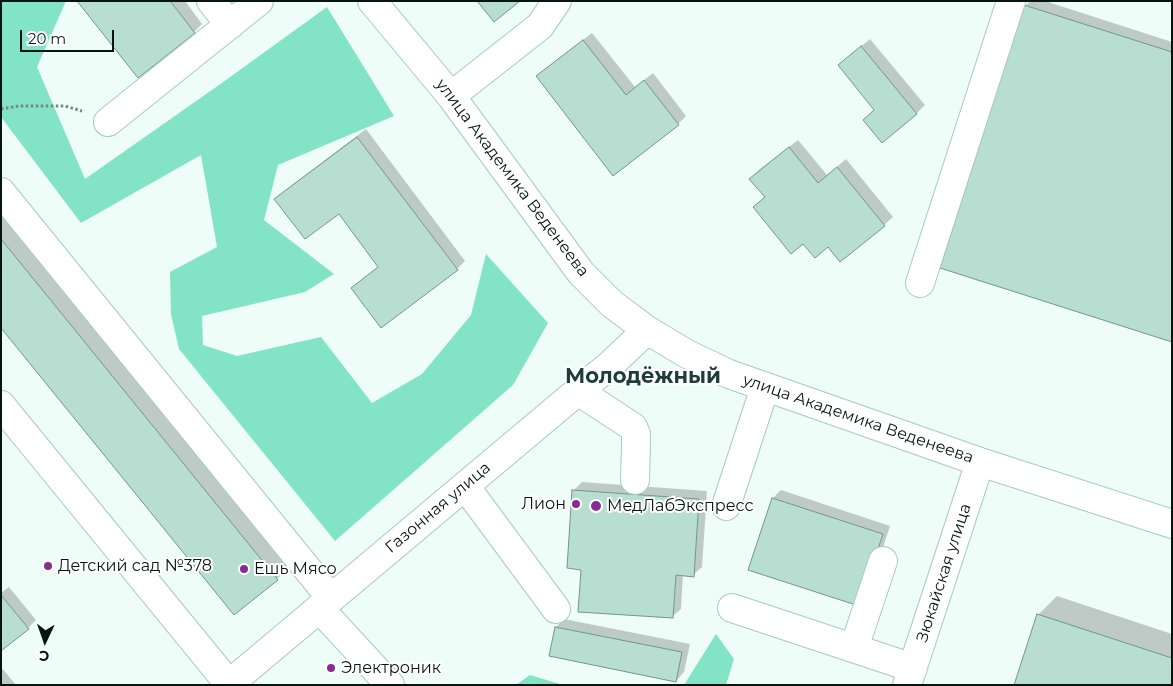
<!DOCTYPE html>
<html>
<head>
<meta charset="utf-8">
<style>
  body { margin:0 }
  #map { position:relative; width:1173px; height:686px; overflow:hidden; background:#eefdf8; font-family:Montserrat,sans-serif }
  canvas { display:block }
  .frame { position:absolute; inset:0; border:2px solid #071511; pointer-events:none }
  .north { position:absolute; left:20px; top:616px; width:50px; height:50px; -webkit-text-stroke:4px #fff; paint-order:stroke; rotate:183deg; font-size:14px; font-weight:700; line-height:20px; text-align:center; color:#071511 }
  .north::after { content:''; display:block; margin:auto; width:18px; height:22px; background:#071511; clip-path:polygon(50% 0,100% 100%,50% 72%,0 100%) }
  .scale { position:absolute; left:20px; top:30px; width:94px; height:22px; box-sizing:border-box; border:2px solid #071511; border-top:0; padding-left:6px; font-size:15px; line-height:18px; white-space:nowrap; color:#071511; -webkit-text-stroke:4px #fff; paint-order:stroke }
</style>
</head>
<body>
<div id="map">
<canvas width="1173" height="686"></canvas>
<div class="frame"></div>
<div class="north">С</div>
<div class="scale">20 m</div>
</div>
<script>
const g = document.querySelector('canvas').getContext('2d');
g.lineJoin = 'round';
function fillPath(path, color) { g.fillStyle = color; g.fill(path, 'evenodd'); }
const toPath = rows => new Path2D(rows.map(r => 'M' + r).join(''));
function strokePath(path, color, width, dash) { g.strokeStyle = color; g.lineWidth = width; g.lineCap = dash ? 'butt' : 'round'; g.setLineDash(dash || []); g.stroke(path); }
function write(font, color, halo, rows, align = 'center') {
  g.font = font + ' Montserrat,sans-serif'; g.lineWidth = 4; g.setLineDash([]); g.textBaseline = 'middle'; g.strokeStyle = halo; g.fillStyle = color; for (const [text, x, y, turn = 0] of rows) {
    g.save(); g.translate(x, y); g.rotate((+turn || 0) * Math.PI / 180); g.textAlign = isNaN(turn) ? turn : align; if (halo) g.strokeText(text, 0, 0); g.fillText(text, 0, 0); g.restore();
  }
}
fillPath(toPath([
  [1,1,66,1,37,67,85,179,219,85,327,7,394,116,278,165,264,220,334,274,305,292,202,316,203,345,237,356,321,337,372,403,422,374,471,315,486,254,548,323,513,385,335,541,179,349,171,314,170,272,217,247,201,155,81,223,1,117],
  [716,634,734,659,726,685,684,685],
  [530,675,563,685,516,685]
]), '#82e3c7');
fillPath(toPath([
  [78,1,185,1,202,24,194,32],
  [1030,1,1045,1,1172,42,1172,341,1025,6],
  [592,33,635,87,653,73,686,116,678,124,537,76,546,68],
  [870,39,925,105,917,113,882,142,875,109,848,57],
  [366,129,465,261,457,269,353,288,361,280,379,266,339,212,276,199,284,191],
  [798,140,827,175,846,159,893,217,884,225,828,246,803,242,755,207,765,196,751,179,759,170],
  [1,212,289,567,277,579,234,614,1,326],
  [582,482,707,491,702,567,693,575,683,574,681,609,672,617,582,568,574,490],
  [781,490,890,526,867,596,750,569,773,498],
  [9,587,36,620,28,628,1,650,1,593],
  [1057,596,1172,634,1172,685,1038,615],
  [564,619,690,644,684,672,676,681,550,655,556,627],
  [1,667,16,685,1,685]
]), '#0003');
const building = toPath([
  [77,1,170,1,195,33,138,78,77,1],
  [477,1,520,1,494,22,477,1],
  [1024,5,1172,52,1172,342,940,268,1024,5],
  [583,40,626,95,644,80,679,125,613,176,536,76,583,40],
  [861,46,917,114,882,143,863,120,874,110,838,65,861,46],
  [357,137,458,270,381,328,351,288,378,267,339,214,305,239,274,199,357,137],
  [789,147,818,183,837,167,885,226,840,262,828,247,815,258,803,244,791,254,753,207,765,197,749,179,789,147],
  [1,239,278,580,234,615,1,328,1,239],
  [572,490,699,499,694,577,676,575,673,618,578,612,581,570,567,568,572,490],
  [772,498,883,534,859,606,748,570,772,498],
  [1,595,29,629,1,651,1,595],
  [1037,614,1172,658,1172,685,1014,685,1037,614],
  [555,627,682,652,676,682,549,656,555,627]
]);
fillPath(building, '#b8ded1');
strokePath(building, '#72968a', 1);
const minor = toPath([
  [211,1,230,25],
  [372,1,451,96,581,273,612,304,647,330,687,354,729,374,980,462,1172,524],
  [451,96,540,26,557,1],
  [108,122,259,1],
  [1,192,331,598],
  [920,283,1011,1],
  [578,391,633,427,636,434,636,444,635,480],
  [1,405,229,684],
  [465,486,556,609],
  [726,506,765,387],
  [319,608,390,685],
  [732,608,913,668],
  [854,648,883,561],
  [228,685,578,391,609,366,647,330],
  [907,685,980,462]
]);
strokePath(minor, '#a6cbbf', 30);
strokePath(toPath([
  [1,109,19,106,65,106,82,111]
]), '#788682', 3, [2.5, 2.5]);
strokePath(minor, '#fff', 28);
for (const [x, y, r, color] of [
  [576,504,5,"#892b95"],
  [596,506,6,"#892b95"],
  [48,566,5,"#892b95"],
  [244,569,5,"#892b95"],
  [331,668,5,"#892b95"]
]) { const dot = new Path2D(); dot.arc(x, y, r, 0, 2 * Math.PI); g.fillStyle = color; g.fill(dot); strokePath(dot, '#fff', 2); }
write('16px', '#071511', '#fff', [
  ["улица Академика Веденеева",512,178,53],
  ["улица Академика Веденеева",858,419,19],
  ["Газонная улица",438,508,-40],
  ["Зюкайская улица",944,573,-72]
]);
write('16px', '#071511', '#fff', [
  ["Лион",566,504,"right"],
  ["МедЛабЭкспресс",607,506],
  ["Детский сад №378",58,566],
  ["Ешь Мясо",254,569],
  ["Электроник",341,668]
], 'left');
write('bold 21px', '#1d3e35', '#fff', [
  ["Молодёжный",643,377]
]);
</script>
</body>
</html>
